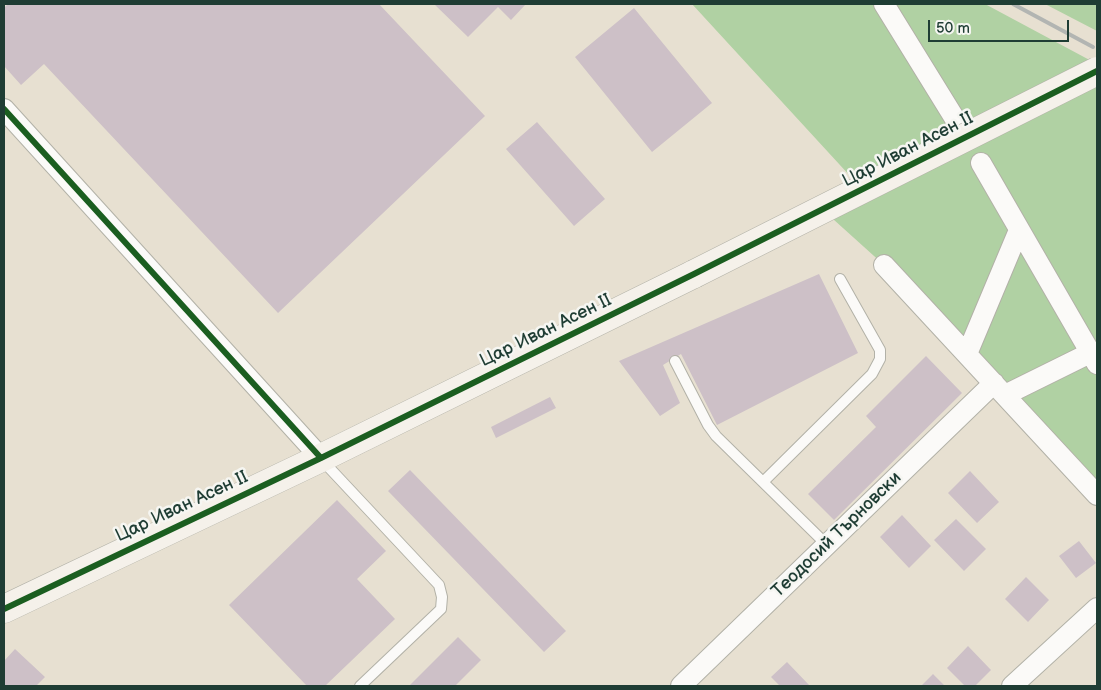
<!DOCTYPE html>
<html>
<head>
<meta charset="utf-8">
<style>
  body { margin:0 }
  #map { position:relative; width:1101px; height:690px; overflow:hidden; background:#e7e0d1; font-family:"Balsamiq Sans",sans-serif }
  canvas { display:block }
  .frame { position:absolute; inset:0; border:5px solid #1f3d34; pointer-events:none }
  .scale { position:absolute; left:928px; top:20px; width:141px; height:22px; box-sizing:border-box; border:2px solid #1f3d34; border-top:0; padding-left:6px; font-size:15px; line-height:18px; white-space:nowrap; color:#1f3d34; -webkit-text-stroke:4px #f6f6f2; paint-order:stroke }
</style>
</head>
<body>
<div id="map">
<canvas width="1101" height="690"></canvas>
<div class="frame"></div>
<div class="scale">50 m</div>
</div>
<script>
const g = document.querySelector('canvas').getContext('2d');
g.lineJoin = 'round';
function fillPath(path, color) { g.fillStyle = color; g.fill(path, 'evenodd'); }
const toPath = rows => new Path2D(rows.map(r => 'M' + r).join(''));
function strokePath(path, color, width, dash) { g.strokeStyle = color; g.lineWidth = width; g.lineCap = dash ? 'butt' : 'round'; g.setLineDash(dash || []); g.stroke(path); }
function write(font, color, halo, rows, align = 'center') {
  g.font = font + ' "Balsamiq Sans",sans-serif'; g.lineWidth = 5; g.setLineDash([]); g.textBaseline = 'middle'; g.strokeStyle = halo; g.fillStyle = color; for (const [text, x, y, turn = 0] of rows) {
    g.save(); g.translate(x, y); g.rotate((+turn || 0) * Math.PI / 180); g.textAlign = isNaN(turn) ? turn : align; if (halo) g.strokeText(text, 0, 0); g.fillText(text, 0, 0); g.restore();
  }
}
fillPath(toPath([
  [692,4,985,4,1097,64,1097,491,884,265,823,210,862,189],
  [1045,4,1097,4,1097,31]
]), '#b0d1a3');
fillPath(toPath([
  [8,4,379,4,485,116,278,313,44,64,21,85,4,66,4,8],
  [434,4,526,4,511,20,498,7,468,37],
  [634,8,712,103,652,152,575,57],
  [537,122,605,199,574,226,506,149],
  [819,274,858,353,717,425,681,354,663,365,680,403,660,416,619,361],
  [926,356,962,393,834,520,808,494,876,427,866,416],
  [550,397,556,408,496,438,491,427],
  [410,470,566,631,544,652,388,491],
  [970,471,999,502,977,523,948,493],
  [337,500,386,551,357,579,395,619,325,686,307,686,229,605],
  [902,515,931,546,909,568,880,537],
  [956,519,986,549,964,571,934,540],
  [1079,541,1096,563,1076,578,1059,556],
  [1026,577,1049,600,1028,622,1005,599],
  [458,637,481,660,455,686,409,686],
  [968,646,991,670,975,686,965,686,947,668],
  [15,649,45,677,36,686,6,686,4,684,4,661],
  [787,662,810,686,780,686,771,677],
  [933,674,945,686,921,686]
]), '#cdc0c7');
const lane = toPath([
  [675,361,708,425,716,436,827,545],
  [321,459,439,585,442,597,441,609,360,686],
  [763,482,872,374,880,359,880,350,840,279]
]);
const street = toPath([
  [884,4,955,119],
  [4,109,321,458],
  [981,163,1097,364],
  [884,265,1097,495],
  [967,354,1019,230],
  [1005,395,1090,353],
  [681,686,994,383],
  [1012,686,1097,608]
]);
const secondary = toPath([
  [4,609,321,458,694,274]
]);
strokePath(lane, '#b2b1a7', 12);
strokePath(street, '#b2b1a7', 22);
strokePath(secondary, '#b2b1a7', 29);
strokePath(lane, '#fbfaf8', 10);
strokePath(street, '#fbfaf8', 20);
strokePath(secondary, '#f5f1ea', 28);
strokePath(toPath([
  [1013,4,1093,47]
]), '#b2b5b2', 4);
const secondaryBridge = toPath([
  [694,274,1097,71]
]);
strokePath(secondaryBridge, '#b2b1a7', 29, []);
strokePath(secondaryBridge, '#f5f1ea', 28);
strokePath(toPath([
  [4,109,321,458],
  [4,609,321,458,694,274,1097,71]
]), '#1b5e20', 6);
write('18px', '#1f3d34', '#f6f6f2', [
  ["Цар Иван Асен II",908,150,-27],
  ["Цар Иван Асен II",546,331,-26],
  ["Цар Иван Асен II",182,507,-25],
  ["Теодосий Търновски",837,535,-44]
]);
</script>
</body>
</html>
